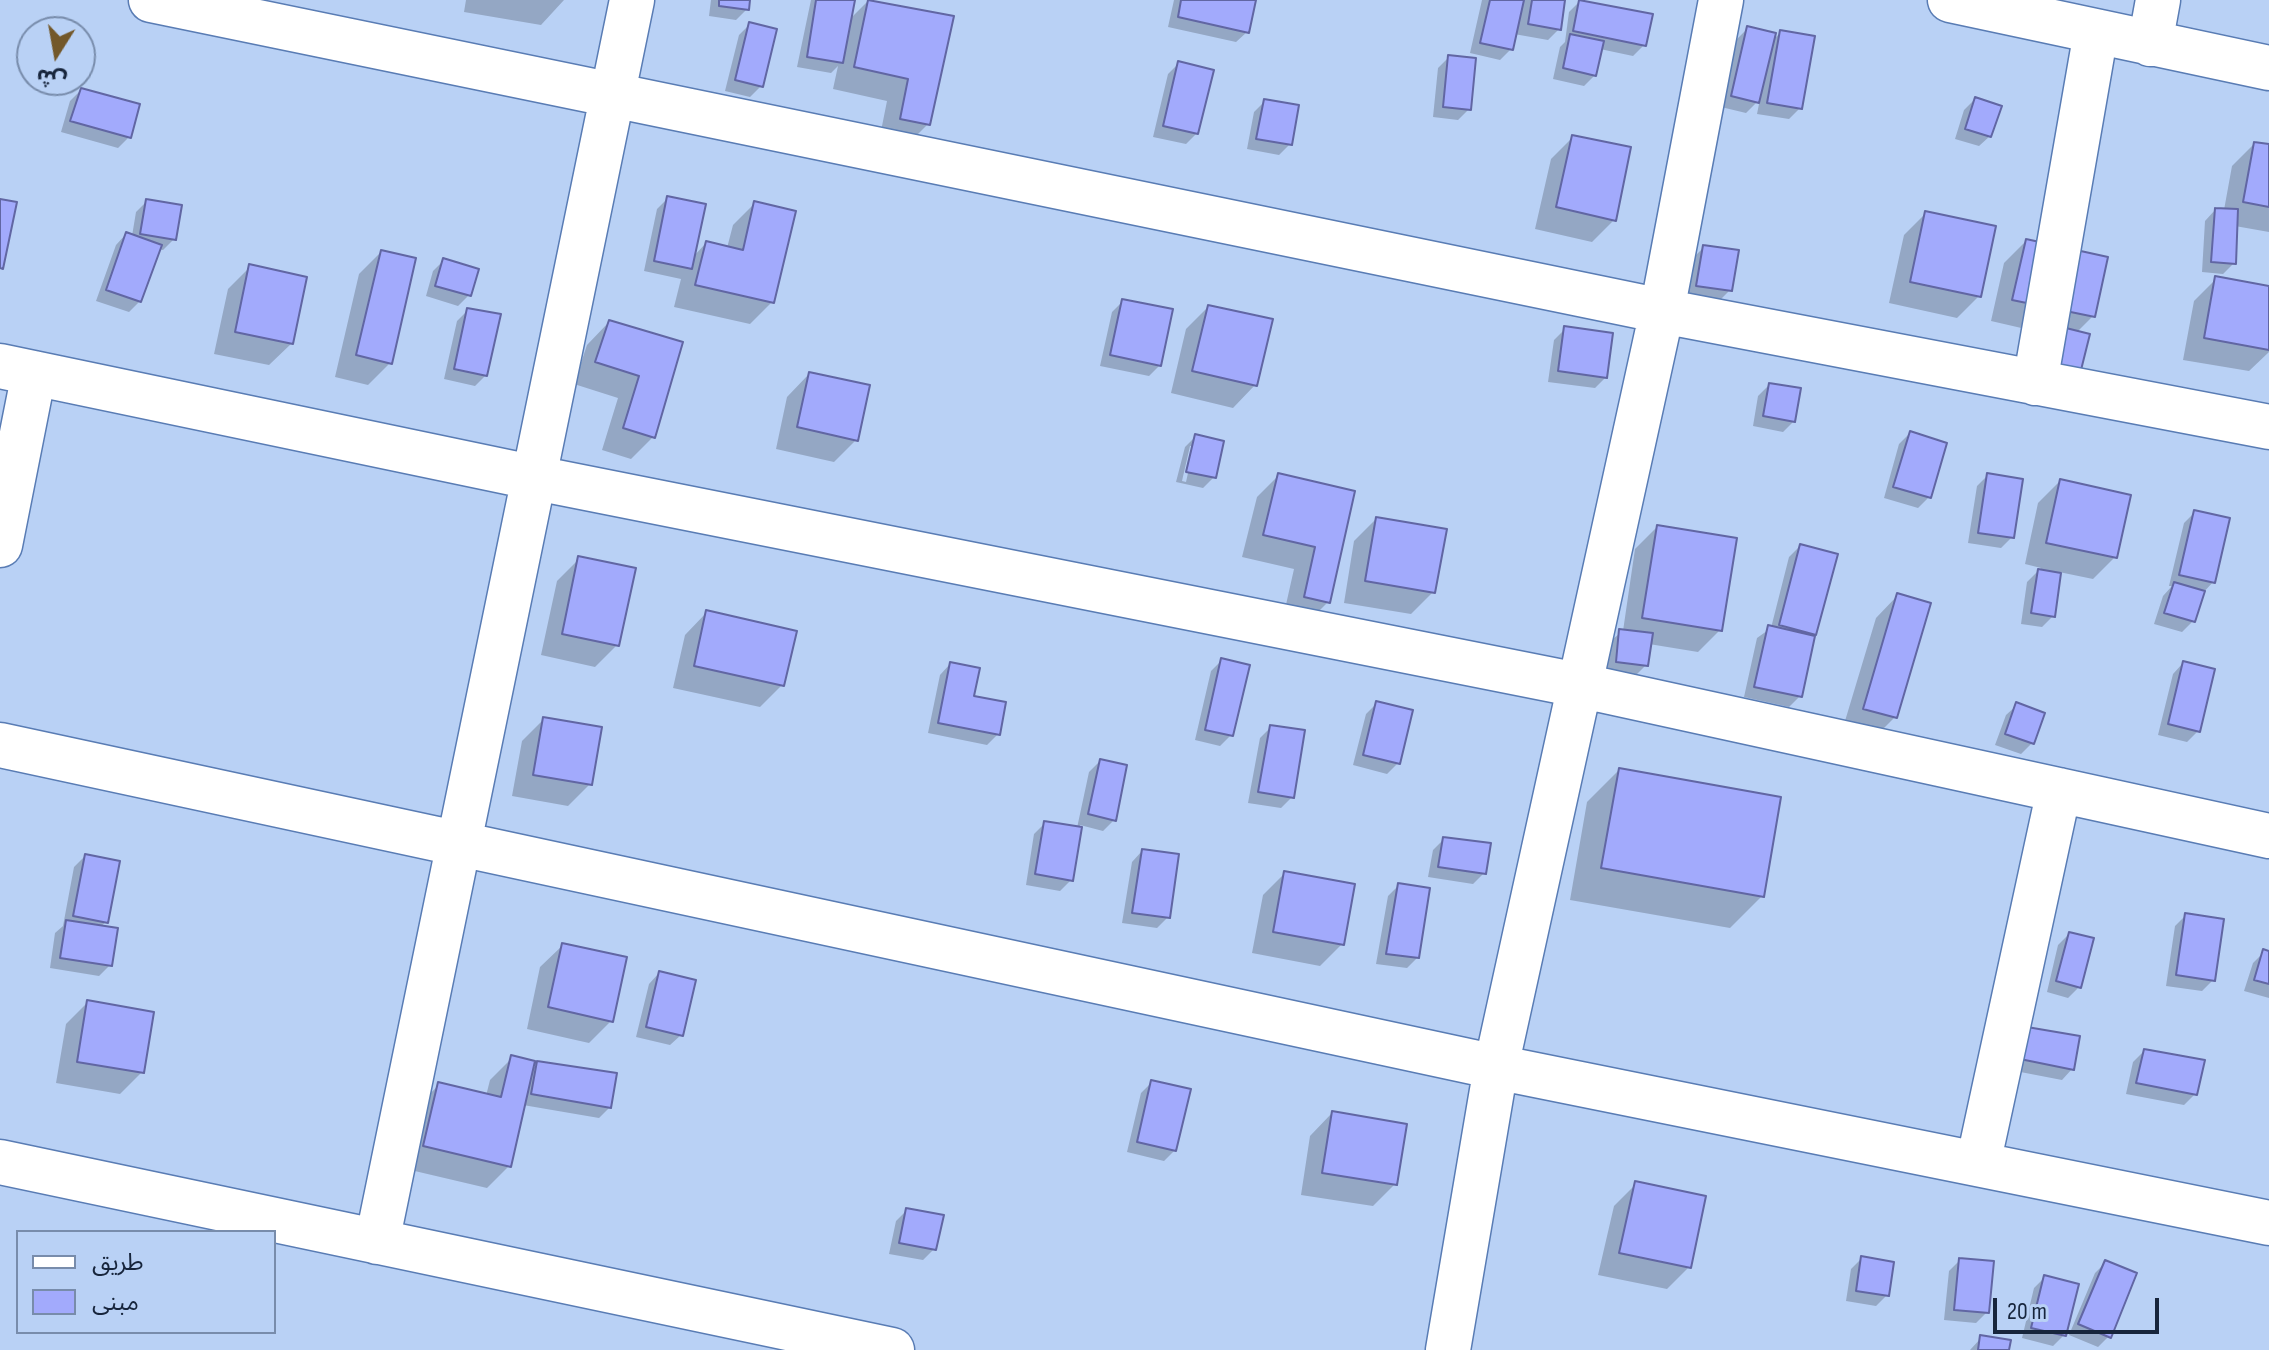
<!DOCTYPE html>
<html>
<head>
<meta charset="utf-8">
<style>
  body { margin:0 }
  #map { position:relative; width:2269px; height:1350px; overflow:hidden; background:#b9d1f5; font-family:"Sofia Sans Condensed","Noto Sans Arabic",sans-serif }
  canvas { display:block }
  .legend { position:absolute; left:16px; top:1230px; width:260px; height:104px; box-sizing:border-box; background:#b9d1f5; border:2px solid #788cab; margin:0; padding:10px 14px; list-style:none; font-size:24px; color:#17253c }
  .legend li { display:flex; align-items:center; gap:16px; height:40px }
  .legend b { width:40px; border:2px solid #788cab }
  .north { position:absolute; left:16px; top:16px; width:80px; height:80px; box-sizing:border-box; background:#b9d1f5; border:2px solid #788cab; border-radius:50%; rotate:191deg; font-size:22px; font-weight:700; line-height:32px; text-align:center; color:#17253c }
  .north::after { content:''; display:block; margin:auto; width:28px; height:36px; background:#73582a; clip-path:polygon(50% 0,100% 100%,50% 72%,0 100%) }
  .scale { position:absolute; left:1993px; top:1298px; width:166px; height:36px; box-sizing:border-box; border:4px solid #17253c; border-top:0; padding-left:10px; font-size:24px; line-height:28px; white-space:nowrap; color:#17253c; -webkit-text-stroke:6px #b9d1f5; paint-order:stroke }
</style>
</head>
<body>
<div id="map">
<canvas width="2269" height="1350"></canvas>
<ul class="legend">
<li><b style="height:10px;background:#fff"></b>طريق</li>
<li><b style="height:22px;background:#a2aafc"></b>مبنى</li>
</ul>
<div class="north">ش</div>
<div class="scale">20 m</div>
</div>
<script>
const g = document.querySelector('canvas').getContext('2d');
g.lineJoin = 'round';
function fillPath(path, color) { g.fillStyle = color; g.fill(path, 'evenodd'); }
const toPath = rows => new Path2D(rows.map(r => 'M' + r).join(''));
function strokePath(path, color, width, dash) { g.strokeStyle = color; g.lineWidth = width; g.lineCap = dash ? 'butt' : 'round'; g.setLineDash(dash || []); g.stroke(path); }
fillPath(toPath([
  [466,0,564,0,541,25,464,12],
  [711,0,748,0,747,9,736,20,709,16],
  [811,0,853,0,849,20,869,0,952,18,928,124,906,146,879,141,887,101,833,89,838,66,831,73,797,67],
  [1174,0,1254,0,1247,32,1236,42,1168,27],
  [1482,0,1563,0,1559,29,1548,40,1514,34,1511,49,1500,60,1470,53],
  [1580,1,1644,45,1633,56,1600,49,1595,75,1584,86,1553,79,1560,47,1565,42,1569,12],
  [750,24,761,86,750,97,725,91,739,35],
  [1748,28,1772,41,1781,32,1800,108,1789,119,1757,114,1760,99,1746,113,1721,107,1737,39],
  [1449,57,1469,109,1458,120,1433,117,1438,68],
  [1179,63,1197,133,1186,144,1153,137,1168,74],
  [81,90,138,105,129,137,118,148,61,132,70,101],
  [1975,99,1990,136,1979,146,1955,139,1964,110],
  [1265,101,1290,144,1279,155,1247,149,1254,112],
  [1573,137,1614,220,1592,242,1535,229,1551,159],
  [2254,144,2269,146,2269,232,2235,226,2234,263,2223,274,2202,272,2205,221,2215,210,2224,210,2232,166],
  [668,198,693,257,706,243,727,248,733,225,755,203,772,302,750,324,674,307,681,279,644,271,657,209],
  [147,201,174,239,163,250,158,249,140,301,129,312,96,301,116,245,126,234,132,236,136,212],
  [1926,213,1979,296,1957,318,1889,303,1904,235],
  [2026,241,2093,316,2076,333,2056,336,1991,321,2004,263],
  [1704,247,1730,290,1719,301,1686,296,1693,258],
  [381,252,390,363,368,385,335,377,359,274],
  [444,260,469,295,458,306,426,296,433,271],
  [250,267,292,343,269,365,214,354,228,289],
  [2216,279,2269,288,2269,352,2249,371,2183,360,2194,301],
  [1123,301,1160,365,1149,376,1100,366,1112,312],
  [1208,307,1255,385,1233,408,1171,393,1186,329],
  [468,310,486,375,475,386,444,379,457,321],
  [609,322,681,344,653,437,631,459,602,450,618,398,574,384,587,345],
  [1565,329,1606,377,1595,388,1548,382,1554,340],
  [809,374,856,440,834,462,776,449,787,397],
  [1769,385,1794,421,1783,432,1753,426,1758,396],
  [1910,433,1929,497,1918,508,1884,498,1899,444],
  [1196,436,1214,477,1203,488,1176,482,1185,447],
  [1190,446,1194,446,1186,482,1182,481],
  [1279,475,1353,492,1328,602,1306,624,1283,618,1294,569,1242,557,1257,497],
  [1988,475,2012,537,2001,548,1968,543,1977,486],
  [2060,481,2115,557,2093,579,2059,572,2053,616,2042,627,2021,624,2027,582,2041,568,2025,564,2038,503],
  [2195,512,2213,582,2202,594,2193,621,2182,632,2154,624,2163,596,2172,586,2169,586,2184,523],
  [1376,519,1433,592,1411,614,1344,603,1354,541],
  [1657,527,1720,630,1698,652,1649,644,1646,665,1635,676,1606,672,1609,642,1623,631,1635,549],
  [1800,546,1835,555,1800,696,1789,707,1744,697,1757,638,1771,628,1789,557],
  [579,559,617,645,595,667,541,655,557,581],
  [1898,595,1895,717,1873,739,1842,731,1876,618],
  [707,612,782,685,760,707,673,688,685,635],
  [1222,660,1231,735,1220,746,1195,740,1211,671],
  [2183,663,2198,731,2187,742,2158,735,2173,674],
  [950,664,998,734,987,745,928,733,940,675],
  [1377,703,1398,763,1387,774,1353,765,1366,714],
  [2017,705,2032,743,2021,754,1995,745,2006,715],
  [544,719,590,784,568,806,512,796,522,741],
  [1271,727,1292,797,1281,808,1248,803,1260,738],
  [1100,761,1114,820,1103,831,1080,825,1071,880,1060,891,1026,885,1034,834,1045,823,1077,828,1089,772],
  [1619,770,1762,896,1730,928,1570,900,1587,802],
  [1444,839,1484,873,1473,884,1428,877,1433,850],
  [1142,851,1168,917,1157,928,1122,923,1132,862],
  [85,856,106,922,100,927,110,965,99,976,50,968,55,933,63,926,74,867],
  [1285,873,1342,944,1320,966,1252,953,1263,895],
  [1399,885,1418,957,1407,968,1376,964,1388,896],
  [2186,915,2213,980,2202,991,2166,986,2175,926],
  [2069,934,2079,987,2068,998,2047,992,2058,945],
  [563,945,611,1021,589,1043,527,1029,540,967],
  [2264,952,2269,953,2269,998,2244,991,2253,963],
  [659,973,681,1035,670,1045,636,1037,649,984],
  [88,1002,142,1072,120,1094,56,1083,66,1024],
  [2027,1029,2072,1069,2062,1080,2010,1070],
  [2144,1051,2195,1094,2184,1105,2126,1094,2133,1062],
  [512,1058,532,1069,538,1063,610,1107,599,1118,523,1105,509,1166,487,1188,402,1168,416,1107,439,1085,486,1096,490,1080],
  [1152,1082,1175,1150,1164,1161,1127,1152,1141,1093],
  [1332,1113,1395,1184,1373,1206,1301,1195,1310,1136],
  [1636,1184,1689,1267,1667,1289,1598,1275,1614,1206],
  [907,1210,934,1249,923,1260,889,1254,896,1221],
  [1862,1258,1887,1295,1876,1306,1846,1301,1851,1269],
  [1960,1260,1987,1312,1976,1323,1944,1320,1949,1271],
  [2106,1262,2109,1336,2098,1347,2069,1335,2095,1273],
  [2045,1277,2064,1335,2053,1346,2022,1338,2034,1288],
  [1981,1338,2007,1350,1970,1350]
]), '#0003');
const building = toPath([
  [719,0,750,0,749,10,719,6,719,0],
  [816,0,855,0,843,63,807,57,816,0],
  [868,0,954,16,930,125,900,119,908,79,854,67,868,0],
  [1181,0,1256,0,1249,33,1178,17,1181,0],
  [1490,0,1524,0,1513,50,1480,43,1490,0],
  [1532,0,1565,0,1561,30,1528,24,1532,0],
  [1579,0,1653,14,1646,46,1573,31,1579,0],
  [749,22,777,29,763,87,735,80,749,22],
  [1747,26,1776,33,1759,103,1731,96,1747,26],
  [1780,30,1815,36,1802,109,1767,103,1780,30],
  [1570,34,1604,41,1596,76,1563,68,1570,34],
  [1448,55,1476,58,1471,110,1443,107,1448,55],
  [1178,61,1214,70,1198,134,1163,126,1178,61],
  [81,88,140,104,131,138,70,121,81,88],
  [1975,97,2002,106,1991,137,1965,129,1975,97],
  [1264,99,1299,105,1292,145,1256,139,1264,99],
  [1572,135,1631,147,1616,221,1556,207,1572,135],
  [2254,142,2269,144,2269,207,2243,202,2254,142],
  [667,196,706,204,692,269,654,261,667,196],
  [0,199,17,202,3,269,0,268,0,199],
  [146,199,182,205,176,240,140,234,146,199],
  [754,201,796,211,774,303,695,285,706,241,743,250,754,201],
  [2215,208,2238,209,2236,264,2211,262,2215,208],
  [1925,211,1996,226,1981,297,1910,282,1925,211],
  [126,232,162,245,141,302,106,290,126,232],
  [2026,239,2108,257,2095,317,2012,300,2026,239],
  [1703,245,1739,250,1732,291,1696,286,1703,245],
  [381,250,416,258,392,364,356,355,381,250],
  [443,258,479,269,471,296,435,286,443,258],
  [249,264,307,277,293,344,235,332,249,264],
  [2215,276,2269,286,2269,350,2204,338,2215,276],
  [1122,299,1173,309,1161,366,1110,355,1122,299],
  [1208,305,1273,319,1257,386,1192,371,1208,305],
  [467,308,501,314,487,376,454,369,467,308],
  [609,320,683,342,655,438,623,428,639,376,595,362,609,320],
  [1564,326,1613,333,1607,378,1558,371,1564,326],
  [2062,327,2090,334,2081,370,2053,363,2062,327],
  [809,372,870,385,858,441,797,427,809,372],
  [1769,383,1801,388,1795,422,1763,416,1769,383],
  [1910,431,1947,443,1931,498,1893,487,1910,431],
  [1195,434,1224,441,1216,478,1186,472,1195,434],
  [1278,473,1355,491,1330,603,1304,597,1315,547,1263,535,1278,473],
  [1987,473,2023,479,2014,538,1978,533,1987,473],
  [2060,479,2131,495,2117,558,2046,543,2060,479],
  [2194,510,2230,518,2215,583,2179,575,2194,510],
  [1376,517,1447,529,1435,593,1365,581,1376,517],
  [1657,525,1737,538,1722,631,1642,618,1657,525],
  [1800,544,1838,554,1816,635,1779,625,1800,544],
  [578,556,636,568,619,646,562,634,578,556],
  [2038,569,2061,573,2055,617,2031,613,2038,569],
  [2174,582,2205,591,2195,622,2164,613,2174,582],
  [1897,593,1931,603,1897,718,1863,709,1897,593],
  [706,610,797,631,784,686,694,666,706,610],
  [1768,625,1815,636,1802,697,1754,687,1768,625],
  [1619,629,1653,633,1648,666,1616,662,1619,629],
  [1221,658,1250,665,1233,736,1205,730,1221,658],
  [2183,661,2215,669,2200,732,2168,724,2183,661],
  [950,662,980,668,974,696,1006,702,1000,735,938,723,950,662],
  [1376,701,1413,710,1400,764,1363,755,1376,701],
  [2016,702,2045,713,2034,744,2005,734,2016,702],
  [543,717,602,727,592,785,533,775,543,717],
  [1270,725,1305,730,1294,798,1258,792,1270,725],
  [1100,759,1127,765,1116,821,1088,814,1100,759],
  [1619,768,1781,797,1764,897,1601,868,1619,768],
  [1044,821,1082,827,1073,881,1035,874,1044,821],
  [1443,837,1491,843,1486,874,1438,867,1443,837],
  [1142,849,1179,854,1170,918,1132,913,1142,849],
  [85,854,120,861,108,923,73,916,85,854],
  [1284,871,1355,884,1344,945,1273,932,1284,871],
  [1398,883,1430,888,1419,958,1386,954,1398,883],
  [2185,913,2224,919,2215,981,2176,975,2185,913],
  [66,920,118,928,112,966,60,958,66,920],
  [2069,932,2094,938,2081,988,2056,981,2069,932],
  [562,943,627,957,613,1022,548,1007,562,943],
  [2263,949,2269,951,2269,984,2254,980,2263,949],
  [659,971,696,980,683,1036,646,1027,659,971],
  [87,1000,154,1012,144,1073,77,1062,87,1000],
  [2027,1027,2080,1036,2074,1070,2020,1059,2027,1027],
  [2144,1049,2205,1060,2197,1095,2136,1083,2144,1049],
  [511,1055,535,1061,511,1167,423,1146,438,1082,501,1097,511,1055],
  [537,1061,617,1073,611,1108,531,1094,537,1061],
  [1151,1080,1191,1089,1176,1151,1137,1142,1151,1080],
  [1332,1111,1407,1124,1397,1185,1322,1173,1332,1111],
  [1635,1181,1706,1196,1691,1268,1619,1253,1635,1181],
  [906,1208,944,1215,936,1250,899,1243,906,1208],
  [1861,1256,1894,1262,1889,1296,1856,1291,1861,1256],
  [1959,1258,1994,1261,1989,1313,1954,1310,1959,1258],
  [2105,1260,2137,1273,2111,1338,2078,1324,2105,1260],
  [2044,1275,2079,1284,2066,1336,2031,1328,2044,1275],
  [1980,1335,2011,1340,2009,1350,1978,1350,1980,1335]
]);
fillPath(building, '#a2aafc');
strokePath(building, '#6166a3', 2);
const minor = toPath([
  [151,0,1662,311,2269,427],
  [1950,0,2269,68],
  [2150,44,2158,0],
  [0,366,536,478,1578,685,2269,836],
  [2035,383,2096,32],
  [0,545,34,373],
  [0,745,1496,1067,2269,1223],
  [0,1162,892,1350],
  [1978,1164,2059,790],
  [377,1242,632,0],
  [1448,1350,1496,1067,1662,311,1721,0]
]);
strokePath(minor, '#597cb4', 47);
strokePath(minor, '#fff', 44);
</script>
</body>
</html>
